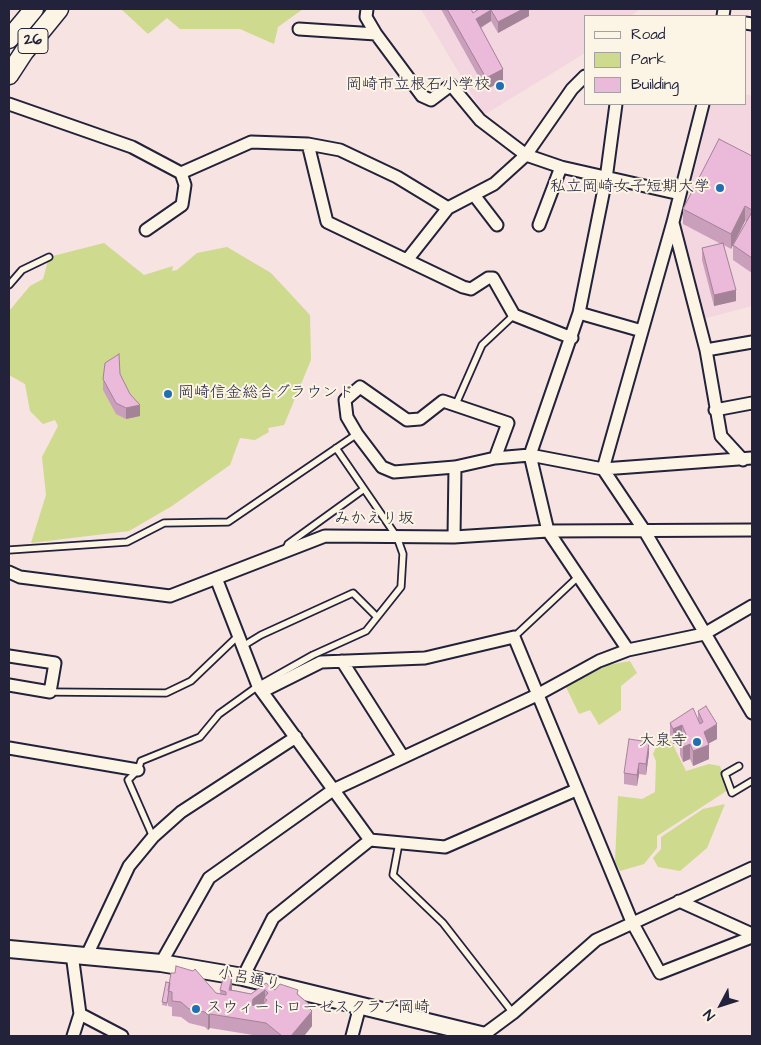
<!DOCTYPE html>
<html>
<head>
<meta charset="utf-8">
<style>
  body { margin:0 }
  #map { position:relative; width:761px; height:1045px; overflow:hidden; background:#f7e3e1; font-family:"Architects Daughter",sans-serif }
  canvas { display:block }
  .frame { position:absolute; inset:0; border:10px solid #22223b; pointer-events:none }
  .legend { position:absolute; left:584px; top:15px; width:162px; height:90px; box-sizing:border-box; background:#fcf5e5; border:1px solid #a5a1a1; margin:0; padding:6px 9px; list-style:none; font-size:15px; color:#22223b }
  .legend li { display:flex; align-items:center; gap:10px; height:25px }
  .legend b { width:25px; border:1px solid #a5a1a1 }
  .north { position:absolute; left:696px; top:980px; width:50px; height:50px; -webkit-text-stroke:4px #fcf5e5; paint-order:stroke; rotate:230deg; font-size:14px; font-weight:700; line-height:20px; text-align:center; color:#22223b }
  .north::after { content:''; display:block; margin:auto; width:18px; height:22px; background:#22223b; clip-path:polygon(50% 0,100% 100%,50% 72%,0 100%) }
</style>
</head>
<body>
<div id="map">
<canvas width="761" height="1045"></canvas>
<div class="frame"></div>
<ul class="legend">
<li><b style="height:6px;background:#fcf5e5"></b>Road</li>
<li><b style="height:14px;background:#ceda8d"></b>Park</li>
<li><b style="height:14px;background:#ebb9d9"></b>Building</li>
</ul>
<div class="north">N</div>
</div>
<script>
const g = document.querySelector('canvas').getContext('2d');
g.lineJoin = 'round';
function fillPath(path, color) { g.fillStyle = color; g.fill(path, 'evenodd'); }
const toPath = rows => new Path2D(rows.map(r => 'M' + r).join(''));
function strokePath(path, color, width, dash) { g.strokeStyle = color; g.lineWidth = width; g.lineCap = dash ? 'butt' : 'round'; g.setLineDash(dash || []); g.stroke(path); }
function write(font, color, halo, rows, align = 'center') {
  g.font = font + ' "Architects Daughter","Klee One",sans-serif'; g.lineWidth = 4; g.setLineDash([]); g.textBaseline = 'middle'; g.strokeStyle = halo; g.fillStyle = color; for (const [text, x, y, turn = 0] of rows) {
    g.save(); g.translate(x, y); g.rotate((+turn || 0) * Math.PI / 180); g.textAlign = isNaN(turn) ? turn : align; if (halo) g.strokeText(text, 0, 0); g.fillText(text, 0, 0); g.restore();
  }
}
fillPath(toPath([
  [421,9,640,9,631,16,585,16,585,53,484,115],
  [745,94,752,96,752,306,703,319,678,221,699,155,709,104,745,104]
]), '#f3d6df');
fillPath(toPath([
  [121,9,303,9,278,27,274,44,240,29,180,29,167,18,148,34],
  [104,243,144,275,173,266,172,271,177,270,197,253,227,247,271,273,310,315,311,360,284,425,268,428,269,432,255,440,240,438,230,465,172,506,129,531,31,543,46,495,42,457,58,426,55,420,43,424,30,411,25,384,9,375,9,311,30,286,43,279,49,257],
  [630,661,637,673,621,686,621,710,599,725,590,710,579,714,566,687,608,665],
  [669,737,686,771,709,764,720,766,728,790,657,836,657,848,644,864,620,871,615,861,618,796,642,799,655,792,656,761,653,754,658,743],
  [725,804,707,848,680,871,658,867,653,858,661,849,661,837,703,809]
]), '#ceda8d');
const lane = toPath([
  [9,285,22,270,49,257],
  [456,404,482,345,514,315],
  [9,550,127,542,164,523,228,522,357,434],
  [285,551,288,544,364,489],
  [514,637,579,576],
  [243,646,261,635,353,593,377,617],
  [50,692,166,693,191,681,238,636],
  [739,766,725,774,732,793,752,781],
  [153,837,128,780,138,770,141,761,200,737,219,714,258,686,313,655,366,631,401,587,403,554,397,537,336,448],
  [399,843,393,875,443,923,513,1013]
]);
const street = toPath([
  [367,9,366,17,376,34],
  [723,16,724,9],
  [745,23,752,24],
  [299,29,376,34,422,96,431,100,451,85,480,120,526,155,572,89,585,76],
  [9,104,132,147,181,173,251,142,308,144,340,150,397,177,448,208,494,184,526,155,561,167,680,194],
  [616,104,606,179,579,313,530,455,548,531,628,650],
  [703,104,673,222,603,469,644,530,752,713],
  [308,144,327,222,463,287,471,289,488,278,493,278,514,315,572,338],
  [474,195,497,225],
  [673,223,706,350,721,436,743,460],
  [539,225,561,167],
  [146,230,182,205,185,185,181,173],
  [407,260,448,208],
  [579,313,642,331],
  [706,350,752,342],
  [715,410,752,403],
  [495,458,508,423,443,401,420,419,407,420,360,387,345,400,347,417,357,434,382,467,394,472,455,467,495,458,530,455,603,469,752,458],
  [454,537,455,467],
  [9,572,20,577,170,596,325,536,454,537,548,531,752,530],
  [216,578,258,686,370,840],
  [9,656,55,663,50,692,9,685],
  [342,661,403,757],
  [258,686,267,689,321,662,425,658,514,637,632,922,660,973,752,937],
  [9,748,138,770],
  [679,901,752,934],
  [72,954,80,1014,122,1036],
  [87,955,129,866,153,837,181,812,296,737],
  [161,963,209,878,333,790,537,695,599,661,628,650,704,634,752,606],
  [243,977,273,918,370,840,445,847,576,790],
  [73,1036,80,1014],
  [352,1036,360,1006],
  [482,1036,513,1013,596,940,752,868]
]);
const secondary = toPath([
  [9,949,161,963,243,977,485,1036]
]);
const primary = toPath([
  [9,39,34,9],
  [9,75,24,52,59,9]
]);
strokePath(lane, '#22223b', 9);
strokePath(street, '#22223b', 15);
strokePath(secondary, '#22223b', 20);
strokePath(primary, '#22223b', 21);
strokePath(lane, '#fcf5e5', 5.5);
strokePath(street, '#fcf5e5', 11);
strokePath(secondary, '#fcf5e5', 16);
strokePath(primary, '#fcf5e5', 18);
fillPath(toPath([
  [441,9,471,9,473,13,479,9,529,9,529,16,498,33,491,21,481,28,503,80,486,90],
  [752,156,752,273,733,260,733,245,747,221,745,221,731,249,724,245,736,301,714,306,702,260,702,248,721,244,683,224,683,209],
  [120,374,140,416,126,419,116,414,103,390,103,379],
  [698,711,717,739,709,743,709,759,693,766,690,759,683,762,680,755,680,741,673,744,670,737,670,723,698,719],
  [649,753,646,775,639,774,637,786,624,784,624,773],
  [166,982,220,994,220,990,232,990,251,994,266,983,275,990,298,994,309,1008,312,1026,304,1036,259,1036,210,1028,208,1030,205,1027,189,1023,181,1017,172,1016,172,1007,168,1006,168,1001,167,1006,162,1005]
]), '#ca9fbb');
fillPath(toPath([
  [523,9,529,9,529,16,498,33,498,22],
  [491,10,491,21,476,30,476,19],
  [503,69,503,80,486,90,486,78],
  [745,206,745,221,731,249,731,234],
  [736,290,736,301,714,306,714,295],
  [140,405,140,416,126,419,126,408],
  [717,724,717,739,704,746,704,732],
  [682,725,682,740,673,744,673,729],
  [649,742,649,753,646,775,646,764],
  [690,744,690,759,683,762,683,747],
  [709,745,709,759,693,766,693,751],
  [639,763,639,774,637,786,637,775],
  [232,977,232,992,229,990],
  [265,990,265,999,264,998,264,1006,253,1014,252,1005,253,999],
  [309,1004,309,1015,312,1011,312,1026,304,1036,291,1036],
  [210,1014,210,1028,208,1030,208,1015]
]), '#a48298');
const building = toPath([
  [447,9,471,9,473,13,479,9,523,9,498,22,491,10,476,19,503,69,486,78,447,9],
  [719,139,752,156,752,210,745,206,731,234,683,209,719,139],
  [752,212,752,258,733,245,752,212],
  [723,243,736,290,714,295,702,248,723,243],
  [119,354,120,374,130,394,140,405,126,408,116,403,103,379,105,363,119,354],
  [706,706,717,724,704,732,709,745,693,751,690,744,683,747,680,740,687,737,682,725,673,729,670,723,693,708,700,724,703,722,698,711,706,706],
  [629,739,649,742,646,764,639,763,637,775,624,773,629,739],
  [176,966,193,971,195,969,216,993,226,995,226,992,220,990,224,975,232,977,229,990,236,991,251,994,266,983,275,990,280,984,298,990,297,994,309,1004,307,1006,312,1011,291,1036,282,1036,266,1023,210,1014,208,1015,205,1012,189,1009,181,1002,172,1001,172,992,168,991,171,973,175,973,176,966],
  [265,990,268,993,264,998,267,1000,261,1007,252,1005,253,999,265,990],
  [166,982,170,983,167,1003,162,1002,166,982]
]);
fillPath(building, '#ebb9d9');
strokePath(building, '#a48298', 1);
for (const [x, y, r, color] of [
  [500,86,5,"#1f6fb2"],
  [720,188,5,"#1f6fb2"],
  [168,394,5,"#1f6fb2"],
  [697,742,5,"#1f6fb2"],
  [196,1009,5,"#1f6fb2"]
]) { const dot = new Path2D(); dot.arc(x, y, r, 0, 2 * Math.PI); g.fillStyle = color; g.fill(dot); strokePath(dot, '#fcf5e5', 2); }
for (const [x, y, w] of [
  [33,41,30]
]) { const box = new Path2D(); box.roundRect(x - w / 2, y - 12.5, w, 25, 4); g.fillStyle = '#fcf5e5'; g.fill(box); strokePath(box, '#22223b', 1); }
write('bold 15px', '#22223b', null, [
  ["26",33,41]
]);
write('16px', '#22223b', '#fcf5e5', [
  ["岡崎市立根石小学校",490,86],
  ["私立岡崎女子短期大学",710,188],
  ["岡崎信金総合グラウンド",178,394,"left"],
  ["大泉寺",687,742],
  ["スウィートローゼスクラブ岡崎",206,1009,"left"]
], 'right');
write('16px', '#22223b', '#fcf5e5', [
  ["みかえり坂",374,520],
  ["小呂通り",249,980,12]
]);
</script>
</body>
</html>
